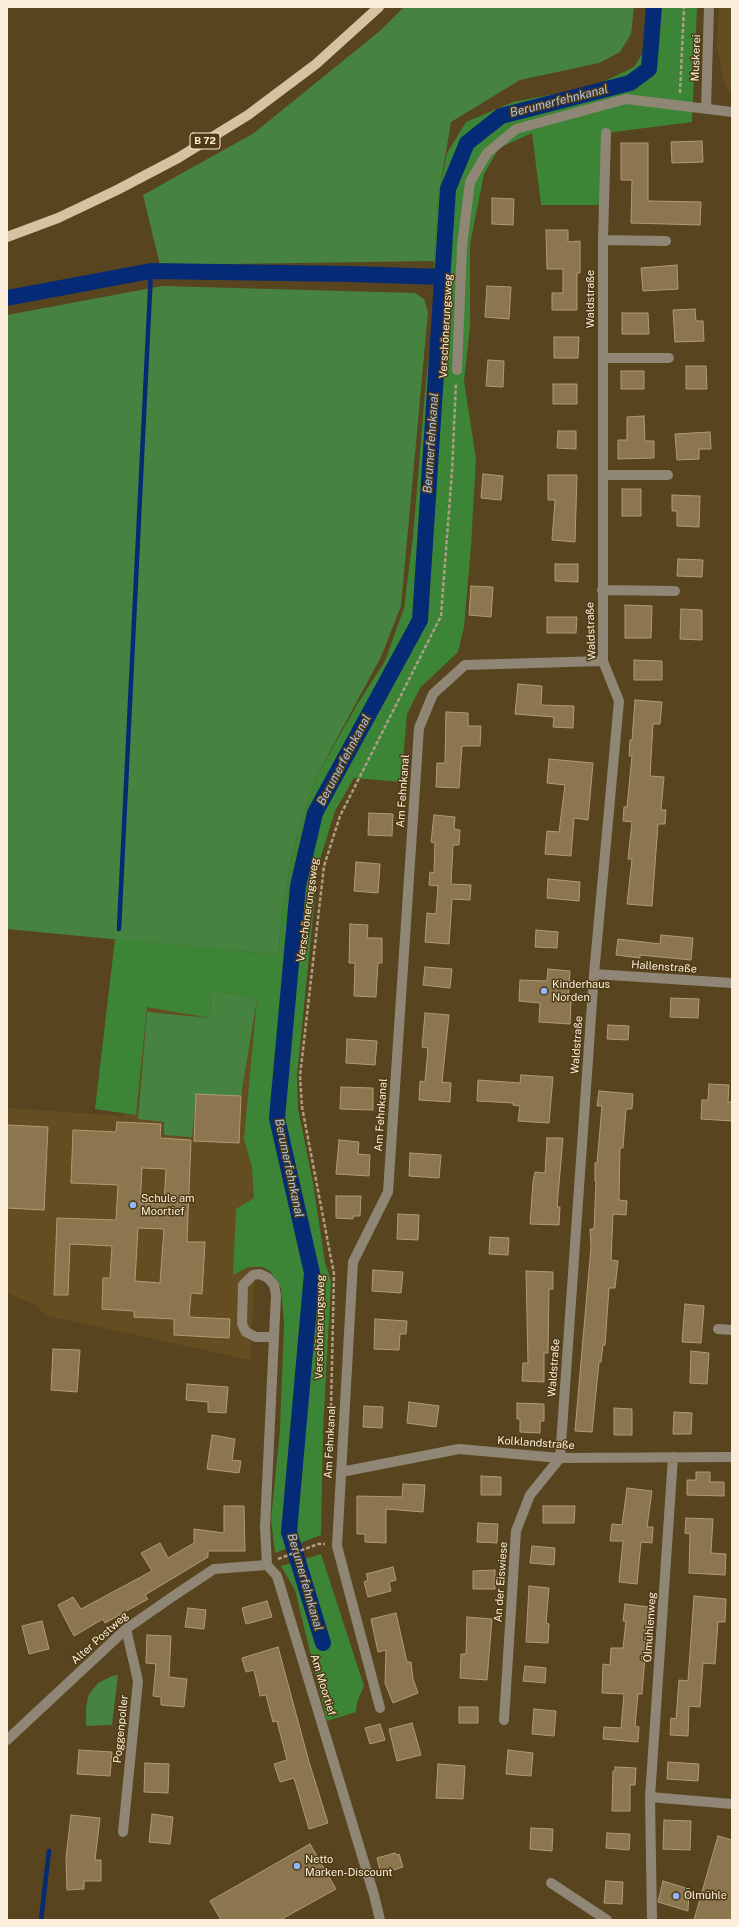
<!DOCTYPE html>
<html>
<head>
<meta charset="utf-8">
<style>
  body { margin:0 }
  #map { position:relative; width:739px; height:1927px; overflow:hidden; background:#58441f; font-family:"Public Sans",sans-serif }
  canvas { display:block }
  .frame { position:absolute; inset:0; border:8px solid #fbefdb; pointer-events:none }
</style>
</head>
<body>
<div id="map">
<canvas width="739" height="1927"></canvas>
<div class="frame"></div>
</div>
<script>
const g = document.querySelector('canvas').getContext('2d');
g.lineJoin = 'round';
function fillPath(path, color) { g.fillStyle = color; g.fill(path, 'evenodd'); }
const toPath = rows => new Path2D(rows.map(r => 'M' + r).join(''));
function strokePath(path, color, width, dash) { g.strokeStyle = color; g.lineWidth = width; g.lineCap = dash ? 'butt' : 'round'; g.setLineDash(dash || []); g.stroke(path); }
function write(font, color, halo, rows, align = 'center') {
  g.font = font + ' "Public Sans",sans-serif'; g.lineWidth = 3; g.setLineDash([]); g.textBaseline = 'middle'; g.strokeStyle = halo; g.fillStyle = color; for (const [text, x, y, turn = 0] of rows) {
    g.save(); g.translate(x, y); g.rotate((+turn || 0) * Math.PI / 180); g.textAlign = isNaN(turn) ? turn : align; if (halo) g.strokeText(text, 0, 0); g.fillText(text, 0, 0); g.restore();
  }
}
fillPath(toPath([
  [719,7,732,7,732,94,725,85,717,47],
  [129,951,272,968,250,1360,44,1315,38,1306,7,1293,7,1108,124,1116]
]), '#644d20');
fillPath(toPath([
  [404,7,634,7,631,34,620,52,599,63,520,80,451,122,438,200,434,261,160,265,143,195,254,133,381,30],
  [162,286,415,293,424,299,428,312,401,606,381,657,315,779,293,849,282,915,278,955,7,929,7,315],
  [211,990,257,999,241,1096,196,1094,192,1137,164,1135,164,1122,138,1119,147,1012,210,1018],
  [118,1675,112,1725,86,1726,86,1707,89,1694,98,1683,112,1676]
]), '#468340');
fillPath(toPath([
  [650,7,697,7,692,122,606,133,605,205,541,205,532,133,499,148,484,174,470,244,470,326,464,381,476,459,471,546,464,627,458,652,420,688,407,714,401,782,354,778,335,811,318,866,297,1076,298,1109,313,1183,325,1263,331,1281,323,1431,321,1535,275,1553,271,1520,280,1430,284,1323,281,1288,271,1272,263,1267,248,1267,233,1275,236,1209,254,1198,252,1167,244,1139,257,999,211,990,210,1018,147,1007,136,1115,95,1109,115,939,278,955,282,915,293,849,315,779,358,703,385,661,404,608,413,536,425,392,436,293,434,261,438,200,447,153,466,122,513,102,592,87,634,67,646,48],
  [321,1554,364,1686,357,1702,356,1712,327,1721,295,1590,281,1566]
]), '#3d8536');
strokePath(toPath([
  [119,929,151,271],
  [41,1920,49,1851]
]), '#052a76', 4.5);
strokePath(toPath([
  [7,298,151,271,351,274,442,277],
  [323,1643,289,1532,312,1273,277,1118,298,886,315,813,420,620,448,189,467,143,501,116,630,83,649,69,654,7]
]), '#052a76', 16);
const building = toPath([
  [702,141,703,162,672,163,671,142,702,141],
  [621,143,648,143,648,201,701,202,700,225,631,223,632,180,621,180,621,143],
  [492,198,514,199,513,225,492,224,492,198],
  [546,230,568,230,568,242,580,241,580,273,577,273,577,310,552,310,552,293,563,293,563,269,547,269,546,230],
  [677,265,678,289,643,291,641,268,677,265],
  [487,286,511,287,509,319,485,317,487,286],
  [695,309,696,321,703,321,704,341,675,342,673,310,695,309],
  [622,313,648,313,649,334,622,334,622,313],
  [554,337,579,337,578,358,554,358,554,337],
  [488,360,504,361,503,387,486,386,488,360],
  [686,366,706,366,707,389,686,389,686,366],
  [621,371,644,371,644,389,621,389,621,371],
  [553,384,577,384,577,404,553,404,553,384],
  [644,416,645,441,654,441,654,458,618,459,618,440,627,440,627,417,644,416],
  [558,431,576,431,576,449,557,448,558,431],
  [710,432,711,449,699,449,699,459,677,460,675,434,710,432],
  [483,474,503,476,501,500,481,498,483,474],
  [548,475,577,475,575,542,552,540,555,500,548,500,548,475],
  [622,489,641,489,641,516,622,516,622,489],
  [672,495,700,496,699,527,677,526,677,511,672,511,672,495],
  [678,559,703,560,702,577,677,576,678,559],
  [555,564,578,564,578,582,555,581,555,564],
  [471,586,493,587,491,617,469,615,471,586],
  [625,605,652,606,651,638,625,638,625,605],
  [681,609,702,610,702,640,680,639,681,609],
  [547,617,577,617,576,633,547,633,547,617],
  [634,660,662,661,662,680,634,680,634,660],
  [518,684,542,686,541,705,574,706,573,728,553,727,554,717,515,714,518,684],
  [635,700,662,702,660,724,653,724,650,776,664,777,661,810,666,810,665,824,658,824,652,906,627,904,632,859,628,859,632,822,623,821,624,807,627,807,632,756,629,756,630,740,632,740,635,700],
  [446,712,468,713,468,726,481,726,480,746,462,746,459,788,436,787,437,763,445,763,446,712],
  [549,759,593,763,588,820,574,818,571,856,545,854,547,831,559,832,565,785,547,783,549,759],
  [369,813,393,814,392,836,368,835,369,813],
  [434,815,455,817,454,829,460,830,459,845,453,845,451,884,471,885,470,900,452,899,449,944,425,942,427,913,436,914,438,886,429,885,430,872,434,873,435,843,431,842,434,815],
  [356,862,380,864,378,893,354,891,356,862],
  [548,879,580,882,579,901,547,898,548,879],
  [350,924,368,925,367,938,382,938,382,963,378,963,376,997,354,996,355,963,349,963,350,924],
  [536,930,558,932,557,948,535,947,536,930],
  [661,935,693,938,691,960,640,955,640,958,616,955,618,939,660,944,661,935],
  [425,967,452,969,450,988,423,985,425,967],
  [548,969,570,971,568,1001,571,1002,570,1024,539,1022,540,1003,519,1001,520,980,547,981,548,969],
  [671,998,699,999,698,1018,670,1017,671,998],
  [425,1013,449,1015,442,1082,451,1083,450,1102,419,1100,420,1081,425,1082,428,1048,422,1047,425,1013],
  [608,1025,629,1026,628,1040,607,1039,608,1025],
  [347,1039,377,1041,375,1065,346,1063,347,1039],
  [521,1075,553,1077,549,1123,518,1121,520,1106,513,1105,513,1103,477,1101,478,1080,520,1083,521,1075],
  [709,1084,729,1085,728,1102,732,1102,732,1121,701,1119,702,1100,708,1100,709,1084],
  [341,1087,373,1088,373,1110,340,1109,341,1087],
  [599,1091,633,1094,632,1109,626,1109,623,1148,620,1148,619,1200,627,1201,626,1215,613,1214,611,1260,618,1261,615,1288,609,1288,605,1345,603,1345,601,1362,599,1362,592,1432,575,1431,591,1247,590,1229,594,1229,596,1181,595,1181,595,1163,597,1163,602,1106,597,1106,599,1091],
  [196,1094,241,1096,239,1143,194,1141,196,1094],
  [117,1122,161,1124,160,1138,191,1140,187,1242,205,1242,202,1294,191,1293,189,1317,230,1319,229,1338,174,1335,174,1319,134,1317,134,1311,102,1309,103,1278,110,1278,112,1246,70,1244,68,1295,54,1295,57,1218,116,1220,118,1185,71,1183,73,1130,116,1132,117,1122],
  [142,1168,166,1169,164,1204,140,1203,142,1168],
  [138,1228,164,1229,160,1283,135,1281,138,1228],
  [7,1125,48,1127,44,1210,7,1208,7,1125],
  [547,1138,563,1138,557,1207,560,1207,559,1225,530,1224,533,1182,535,1172,545,1173,547,1138],
  [339,1140,359,1142,358,1154,370,1155,369,1176,336,1174,339,1140],
  [410,1153,441,1155,439,1178,409,1176,410,1153],
  [336,1196,361,1196,360,1216,353,1216,353,1219,336,1218,336,1196],
  [398,1214,419,1215,418,1240,397,1239,398,1214],
  [490,1237,509,1238,508,1255,489,1254,490,1237],
  [373,1270,403,1272,401,1293,372,1291,373,1270],
  [526,1271,553,1272,553,1289,549,1289,548,1353,544,1353,544,1382,522,1381,523,1363,528,1363,526,1271],
  [685,1304,704,1306,701,1343,682,1342,685,1304],
  [375,1319,407,1321,406,1334,400,1334,399,1350,374,1349,375,1319],
  [53,1349,80,1350,77,1392,51,1390,53,1349],
  [691,1351,709,1353,707,1384,690,1383,691,1351],
  [187,1384,228,1387,226,1413,208,1412,208,1402,186,1400,187,1384],
  [409,1402,439,1406,436,1427,407,1423,409,1402],
  [517,1403,544,1404,544,1421,540,1421,540,1433,520,1432,520,1419,517,1419,517,1403],
  [364,1406,383,1407,382,1428,363,1427,364,1406],
  [614,1408,632,1409,632,1435,614,1435,614,1408],
  [674,1412,692,1413,691,1434,673,1434,674,1412],
  [212,1435,235,1439,232,1460,241,1461,239,1473,207,1469,212,1435],
  [696,1472,710,1472,710,1482,724,1482,724,1496,687,1495,687,1480,696,1480,696,1472],
  [481,1476,501,1477,501,1495,481,1495,481,1476],
  [403,1484,425,1485,423,1512,386,1509,386,1543,365,1542,365,1534,357,1534,357,1496,402,1497,403,1484],
  [627,1488,652,1491,647,1527,653,1527,652,1543,641,1542,637,1584,619,1582,623,1541,610,1541,612,1524,622,1525,627,1488],
  [224,1506,244,1506,245,1551,208,1551,208,1557,145,1595,148,1599,105,1623,103,1619,74,1636,58,1605,73,1597,81,1609,152,1571,141,1553,160,1543,168,1558,194,1543,194,1529,224,1533,224,1506],
  [543,1506,575,1506,574,1523,543,1523,543,1506],
  [686,1518,713,1519,711,1553,726,1554,725,1575,689,1573,690,1534,685,1533,686,1518],
  [478,1523,498,1524,497,1543,477,1542,478,1523],
  [532,1546,555,1548,554,1565,530,1563,532,1546],
  [393,1567,396,1580,389,1582,391,1591,368,1597,364,1582,368,1580,366,1574,393,1567],
  [495,1570,495,1589,473,1589,473,1571,495,1570],
  [529,1586,549,1588,546,1623,549,1624,548,1643,526,1642,529,1586],
  [694,1596,726,1599,725,1622,718,1622,715,1664,703,1663,700,1707,689,1706,688,1736,670,1735,671,1718,676,1719,679,1680,688,1681,694,1596],
  [267,1601,272,1617,246,1624,242,1608,267,1601],
  [625,1604,649,1607,642,1694,638,1694,635,1726,639,1727,638,1742,603,1739,604,1727,621,1728,624,1694,602,1693,603,1664,610,1665,611,1648,623,1648,626,1621,623,1621,625,1604],
  [188,1608,206,1610,204,1629,185,1627,188,1608],
  [396,1613,407,1662,411,1662,413,1679,418,1693,393,1703,385,1683,386,1650,378,1652,371,1619,396,1613],
  [467,1617,492,1619,487,1680,460,1678,461,1654,466,1654,467,1617],
  [42,1621,49,1649,29,1654,22,1626,42,1621],
  [147,1635,171,1636,169,1677,187,1679,184,1707,161,1705,161,1697,153,1696,156,1664,146,1663,147,1635],
  [278,1647,309,1762,328,1823,309,1829,294,1778,280,1782,274,1764,287,1760,277,1721,273,1722,266,1695,260,1696,254,1670,246,1672,242,1658,278,1647],
  [525,1666,546,1668,545,1683,523,1681,525,1666],
  [459,1707,478,1707,478,1723,459,1723,459,1707],
  [534,1709,556,1711,554,1736,532,1734,534,1709],
  [412,1723,421,1755,397,1761,389,1729,412,1723],
  [380,1724,385,1740,370,1744,365,1728,380,1724],
  [79,1750,112,1752,110,1776,77,1774,79,1750],
  [508,1750,533,1753,531,1776,506,1774,508,1750],
  [668,1762,699,1764,698,1781,667,1779,668,1762],
  [145,1763,169,1764,168,1793,144,1792,145,1763],
  [438,1764,465,1766,463,1799,436,1798,438,1764],
  [615,1767,636,1768,635,1785,630,1785,630,1811,612,1811,613,1771,615,1771,615,1767],
  [152,1814,173,1817,170,1844,149,1842,152,1814],
  [71,1815,100,1818,95,1860,101,1860,101,1881,84,1881,84,1889,67,1890,66,1858,71,1815],
  [664,1820,691,1821,690,1850,663,1849,664,1820],
  [531,1828,553,1829,552,1851,530,1849,531,1828],
  [607,1833,630,1834,629,1850,606,1848,607,1833],
  [718,1836,732,1840,732,1920,694,1920,718,1836],
  [310,1844,336,1889,280,1920,221,1920,210,1901,310,1844],
  [395,1853,396,1855,399,1854,403,1867,381,1874,377,1858,395,1853],
  [606,1881,623,1882,622,1904,604,1903,606,1881],
  [663,1881,689,1889,688,1911,658,1902,663,1881]
]);
fillPath(building, '#8b7650');
strokePath(building, '#b19b74', 1);
strokePath(toPath([
  [680,93,684,7],
  [331,1407,334,1274,302,1107,300,1076,324,866,340,816,441,616,452,471,456,382],
  [278,1559,318,1544,325,1544]
]), '#ae9e82', 2.5, [4, 2]);
strokePath(toPath([
  [706,109,709,7],
  [603,240,666,241],
  [603,358,669,358],
  [457,370,462,246,470,182,487,153,516,129,626,99,732,112],
  [603,475,668,475],
  [602,590,675,591],
  [594,974,732,983],
  [718,1329,732,1330],
  [274,1337,256,1337,246,1332,242,1324,243,1285,253,1275,260,1274,268,1278,274,1285,276,1295,265,1527,267,1565,277,1576,374,1895,380,1920],
  [341,1472,459,1449,560,1458,732,1457],
  [380,1708,337,1546,353,1262,388,1192,419,728,433,694,465,665,603,661],
  [504,1720,516,1531,530,1495,560,1458,594,974,619,701,603,661,603,240,606,133],
  [7,1740,126,1629,172,1597,214,1569,267,1565],
  [650,1797,732,1804],
  [123,1832,138,1681,126,1629],
  [551,1883,607,1920],
  [652,1920,650,1797,673,1457]
]), '#8f8675', 10);
strokePath(toPath([
  [7,237,58,218,117,190,178,158,248,115,316,64,379,7]
]), '#d5c2a0', 10);
for (const [x, y, r, color] of [
  [544,991,4,"#92b7fd"],
  [133,1205,4,"#92b7fd"],
  [297,1866,4,"#92b7fd"],
  [676,1896,4,"#92b7fd"]
]) { const dot = new Path2D(); dot.arc(x, y, r, 0, 2 * Math.PI); g.fillStyle = color; g.fill(dot); strokePath(dot, '#4d3a14', 1.5); }
for (const [x, y, w] of [
  [205,141,30]
]) { const box = new Path2D(); box.roundRect(x - w / 2, y - 8, w, 16, 3); g.fillStyle = '#4d3a14'; g.fill(box); strokePath(box, '#fbefdb', 1); }
write('bold 10px', '#fbefdb', null, [
  ["B 72",205,141]
]);
write('11px', '#fbefdb', '#4d3a14', [
  ["Muskerei",696,58,-88],
  ["Waldstraße",591,299,-90],
  ["Verschönerungsweg",446,326,-87],
  ["Waldstraße",591,631,-92],
  ["Am Fehnkanal",403,791,-86],
  ["Verschönerungsweg",308,910,-82],
  ["Hallenstraße",664,967,4],
  ["Waldstraße",577,1045,-86],
  ["Am Fehnkanal",381,1115,-86],
  ["Verschönerungsweg",320,1327,-89],
  ["Waldstraße",554,1368,-86],
  ["Am Fehnkanal",330,1442,-87],
  ["Kolklandstraße",536,1443,4],
  ["An der Eiswiese",501,1582,-86],
  ["Ölmühlenweg",650,1627,-86],
  ["Alter Postweg",100,1638,-42],
  ["Am Moortief",323,1685,73],
  ["Poggenpoller",121,1729,-84]
]);
write('11px', '#fbefdb', '#4d3a14', [
  ["Kinderhaus",552,985],
  ["Norden",552,998],
  ["Schule am",141,1199],
  ["Moortief",141,1212],
  ["Netto",305,1860],
  ["Marken-Discount",305,1873],
  ["Ölmühle",684,1896]
], 'left');
write('italic 12px', '#abc3ed', '#4d3a14', [
  ["Berumerfehnkanal",559,101,-14],
  ["Berumerfehnkanal",431,443,-86],
  ["Berumerfehnkanal",344,760,-62],
  ["Berumerfehnkanal",289,1168,78],
  ["Berumerfehnkanal",305,1582,74]
]);
</script>
</body>
</html>
